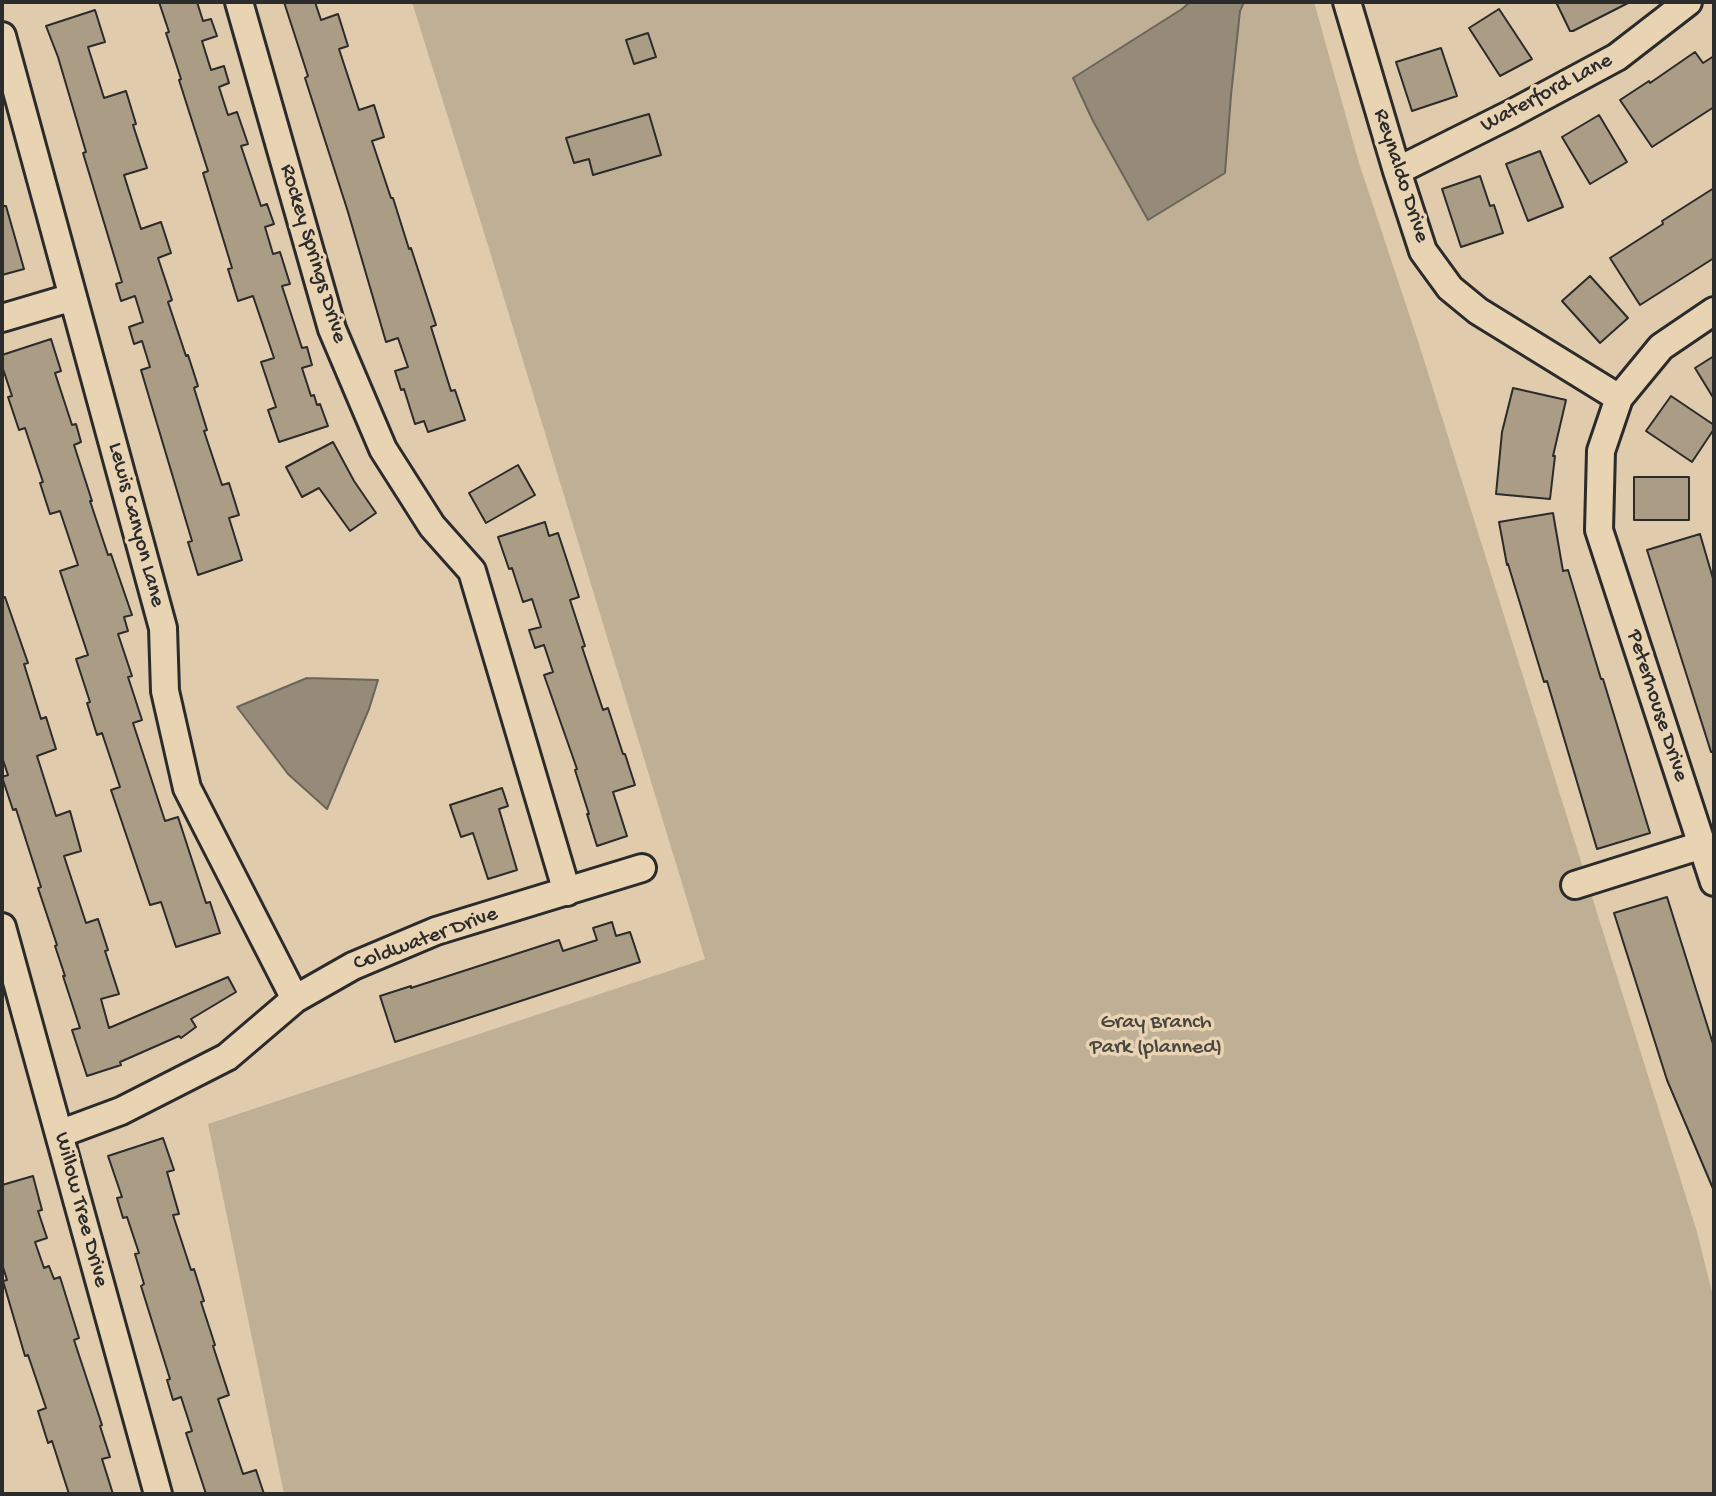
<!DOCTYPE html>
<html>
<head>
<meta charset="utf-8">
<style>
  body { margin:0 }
  #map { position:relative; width:1716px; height:1496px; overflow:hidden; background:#e0ccad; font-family:"Gochi Hand",sans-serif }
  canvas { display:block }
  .frame { position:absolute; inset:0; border:4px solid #2b2b2b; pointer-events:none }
</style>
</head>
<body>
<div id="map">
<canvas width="1716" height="1496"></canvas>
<div class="frame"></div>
</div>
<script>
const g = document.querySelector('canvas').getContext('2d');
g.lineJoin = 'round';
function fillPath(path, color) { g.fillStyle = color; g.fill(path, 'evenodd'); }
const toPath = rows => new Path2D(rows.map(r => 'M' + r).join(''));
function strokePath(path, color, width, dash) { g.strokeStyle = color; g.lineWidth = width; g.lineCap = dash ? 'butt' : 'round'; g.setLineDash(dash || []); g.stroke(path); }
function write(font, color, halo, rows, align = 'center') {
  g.font = font + ' "Gochi Hand",sans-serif'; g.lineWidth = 7; g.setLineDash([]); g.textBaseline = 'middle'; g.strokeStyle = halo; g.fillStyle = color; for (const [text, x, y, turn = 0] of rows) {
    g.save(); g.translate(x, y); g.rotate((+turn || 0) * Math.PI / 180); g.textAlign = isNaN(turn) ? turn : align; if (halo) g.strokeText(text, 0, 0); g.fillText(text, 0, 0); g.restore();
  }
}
fillPath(toPath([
  [412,2,1314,2,1359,163,1419,344,1697,1232,1714,1300,1714,1494,284,1494,208,1124,705,959,486,239]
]), '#bfaf95');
const water = toPath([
  [1190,2,1244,2,1240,11,1231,95,1225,173,1148,220,1093,121,1073,78,1182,9,1190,2],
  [307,678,378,680,369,709,327,809,288,774,237,707,307,678]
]);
fillPath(water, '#968b78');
strokePath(water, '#6b6559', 2);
const building = toPath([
  [159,2,197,2,203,21,211,19,217,36,202,41,211,70,224,66,229,83,219,87,228,115,237,112,248,144,241,146,261,206,267,204,274,224,265,227,273,254,280,252,290,284,282,286,302,348,307,347,312,365,302,368,311,396,314,395,317,405,320,404,328,426,279,442,268,410,276,407,261,362,274,358,253,296,238,301,228,269,232,268,203,173,208,171,179,80,181,79,166,33,169,32,159,2],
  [284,2,315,2,321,20,338,14,348,46,339,49,359,110,374,105,384,137,372,141,391,198,393,198,409,249,411,248,436,325,431,327,451,391,455,390,465,420,428,432,424,421,415,424,404,389,401,390,395,371,408,367,398,338,386,342,348,212,305,78,308,76,284,2],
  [1556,2,1630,2,1573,31,1570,31,1556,2],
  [1499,9,1532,59,1500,76,1469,28,1499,9],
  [95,10,105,42,88,47,104,98,126,91,136,124,133,125,147,168,124,175,141,229,161,222,171,253,158,258,172,300,168,302,186,356,188,355,198,386,194,388,207,430,204,431,222,485,229,483,239,515,229,518,242,560,198,575,188,542,192,541,141,370,150,367,142,341,134,344,129,327,143,322,135,296,121,301,116,284,122,282,83,153,86,152,58,57,46,26,95,10],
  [648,33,656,57,634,64,626,40,648,33],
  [1441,48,1457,96,1412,111,1396,62,1441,48],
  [1695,52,1703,63,1714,56,1714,107,1652,147,1620,100,1649,81,1650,83,1695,52],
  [649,114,661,155,593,175,589,159,574,163,566,138,649,114],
  [1599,115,1627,162,1590,184,1562,137,1599,115],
  [1540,151,1563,207,1528,221,1506,164,1540,151],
  [1480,176,1490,206,1494,205,1503,233,1461,247,1442,189,1480,176],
  [1714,188,1714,258,1640,305,1610,258,1663,224,1662,221,1714,188],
  [2,206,6,206,24,269,2,275,2,206],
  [1590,276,1628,318,1600,343,1562,301,1590,276],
  [51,339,61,371,55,373,72,425,76,424,81,442,74,445,92,501,90,501,108,555,111,554,132,615,124,617,128,631,118,634,132,676,128,677,142,720,133,723,165,821,178,817,206,903,210,902,220,933,176,947,161,902,150,905,111,790,120,787,102,733,97,735,87,703,90,702,76,659,88,655,60,571,78,565,60,511,50,514,40,483,43,482,25,428,19,430,8,397,12,396,2,366,2,355,51,339],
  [1714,356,1714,399,1695,368,1714,356],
  [1513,388,1566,400,1553,456,1555,456,1550,499,1496,494,1502,432,1513,388],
  [1671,396,1714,425,1714,429,1692,462,1646,431,1671,396],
  [333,442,354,481,376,513,350,531,319,488,302,497,286,467,333,442],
  [518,465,535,495,486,523,469,493,518,465],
  [1634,477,1689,477,1689,520,1634,520,1634,477],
  [1553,513,1563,571,1568,570,1601,679,1603,679,1650,833,1597,849,1547,681,1544,682,1508,564,1507,565,1499,522,1553,513],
  [545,522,549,536,558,533,579,597,570,600,585,646,582,647,603,710,608,708,623,754,625,754,635,785,613,792,627,836,597,846,587,814,589,814,575,770,577,769,544,675,553,672,544,645,535,648,529,630,541,627,532,599,523,602,512,568,509,569,498,537,545,522],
  [1700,534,1714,582,1714,752,1711,752,1647,550,1700,534],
  [5,597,28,663,24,664,41,719,46,717,56,749,37,756,56,816,70,811,81,851,64,856,86,923,98,919,108,950,105,951,119,994,101,999,109,1028,228,977,236,992,191,1019,196,1027,181,1038,179,1036,120,1062,121,1065,87,1076,72,1030,80,1028,63,976,65,976,55,946,57,945,38,888,41,887,16,809,13,810,2,777,8,775,2,757,2,598,5,597],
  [502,788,508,806,499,809,517,870,488,879,473,833,461,837,450,805,502,788],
  [1667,897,1714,1047,1714,1191,1667,1080,1614,913,1667,897],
  [612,922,616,936,630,932,640,962,395,1042,380,996,411,986,411,988,559,940,563,951,597,940,593,928,612,922],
  [163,1138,174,1170,167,1172,179,1214,173,1215,191,1270,194,1269,204,1301,201,1302,215,1345,213,1346,229,1395,218,1399,243,1474,256,1470,264,1494,206,1494,186,1433,192,1431,181,1397,173,1400,167,1380,170,1379,141,1286,144,1284,135,1254,139,1253,127,1217,123,1218,117,1198,122,1197,108,1156,163,1138],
  [33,1176,42,1210,38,1211,47,1238,35,1242,44,1268,49,1266,54,1279,60,1277,79,1338,74,1340,102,1425,100,1426,110,1457,102,1459,113,1494,69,1494,52,1441,48,1443,38,1411,46,1408,28,1355,25,1356,3,1281,7,1280,2,1264,2,1185,33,1176]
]);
fillPath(building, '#ab9c86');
strokePath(building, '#2b2b2b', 2);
const minor = toPath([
  [239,2,332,329,383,449,432,526,472,571,567,892],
  [1347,2,1397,171,1423,251,1450,288,1478,311,1619,398],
  [2,36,163,628,165,691,187,788,295,999],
  [1397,171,1511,114,1617,57,1688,2],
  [1714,311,1661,347,1619,398,1601,451,1599,530,1714,882],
  [2,318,73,297],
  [1575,885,1702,845],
  [2,927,158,1494],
  [59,1134,121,1111,227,1057,295,999,353,966,436,931,642,868]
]);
strokePath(minor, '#2b2b2b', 32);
strokePath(minor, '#e8d3b2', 26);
write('22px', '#2b2b2b', '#e8d3b2', [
  ["Waterford Lane",1547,94,-28],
  ["Reynaldo Drive",1400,176,72],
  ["Rockey Springs Drive",312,254,73],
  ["Lewis Canyon Lane",135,525,75],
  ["Peterhouse Drive",1656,706,72],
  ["Coldwater Drive",426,940,-20],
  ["Willow Tree Drive",80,1210,75]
]);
write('22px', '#494540', '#e8d3b2', [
  ["Gray Branch",1156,1024],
  ["Park (planned)",1156,1049]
]);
</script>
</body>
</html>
